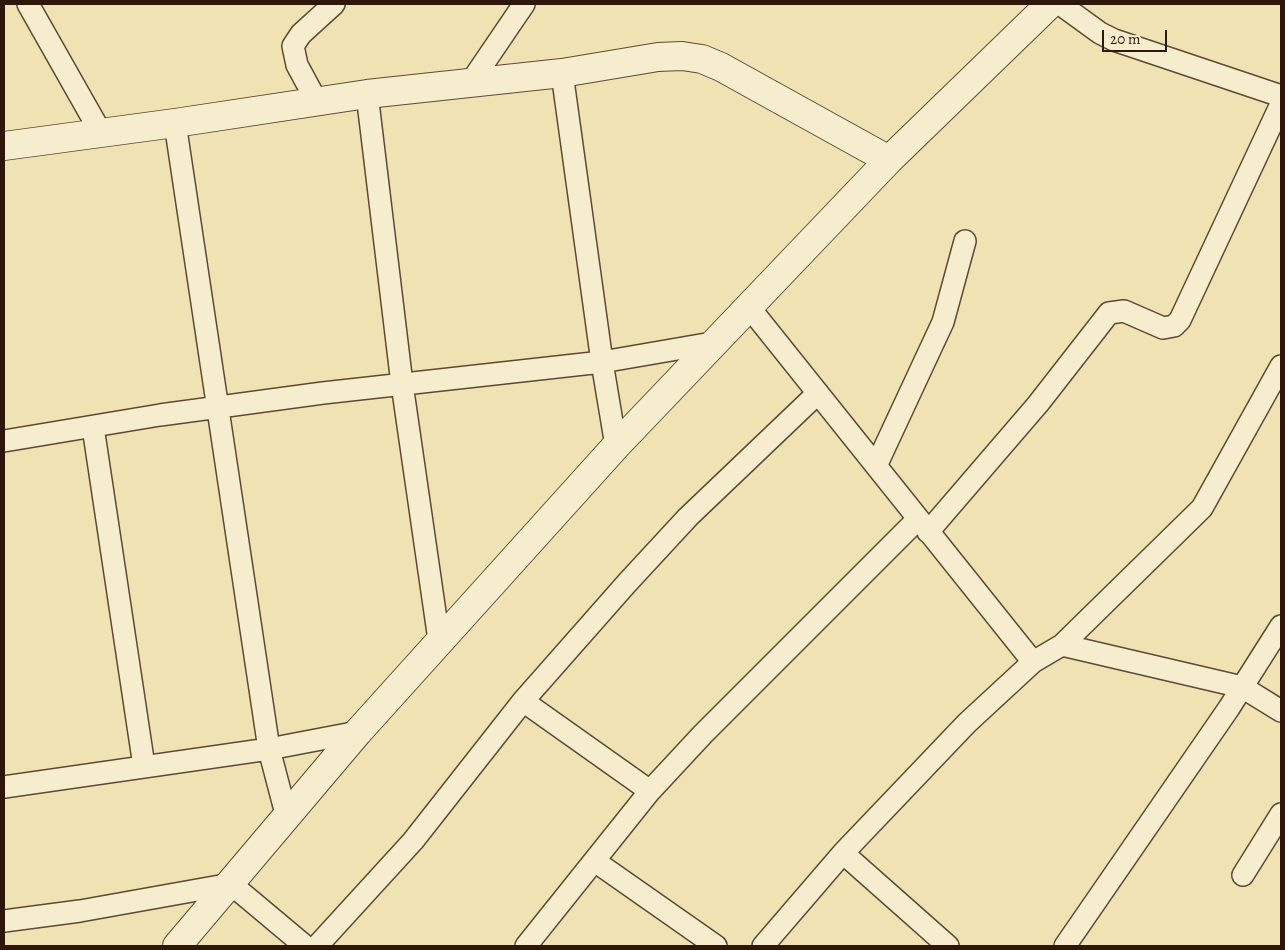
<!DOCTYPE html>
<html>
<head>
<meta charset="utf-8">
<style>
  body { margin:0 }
  #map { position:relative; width:1285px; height:950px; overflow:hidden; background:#f0e3b3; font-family:Alegreya,serif }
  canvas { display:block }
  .frame { position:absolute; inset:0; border:5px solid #2e160b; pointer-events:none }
  .scale { position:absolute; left:1102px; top:30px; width:65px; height:22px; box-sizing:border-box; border:2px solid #2e160b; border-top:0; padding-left:6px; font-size:15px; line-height:18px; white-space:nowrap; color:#2e160b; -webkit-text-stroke:4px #f5edce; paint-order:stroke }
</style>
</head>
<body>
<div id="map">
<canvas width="1285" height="950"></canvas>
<div class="frame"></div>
<div class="scale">20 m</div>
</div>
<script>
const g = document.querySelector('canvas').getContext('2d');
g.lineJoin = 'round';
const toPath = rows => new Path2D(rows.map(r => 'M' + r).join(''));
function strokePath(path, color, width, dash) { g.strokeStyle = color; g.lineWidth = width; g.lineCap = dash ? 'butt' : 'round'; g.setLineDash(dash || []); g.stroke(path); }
const minor = toPath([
  [28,4,101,133],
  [1060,4,1100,33,1114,40,1281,96],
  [562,73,602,362,616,446],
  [471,82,524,4],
  [367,94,402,384,439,640],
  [317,102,297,65,293,46,301,34,334,4],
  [175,123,269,749,286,814],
  [749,307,1033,662],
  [93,427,144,766],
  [4,441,160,415,323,393,602,362,712,343],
  [876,466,943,322,965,241],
  [928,532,1038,404,1109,313,1124,311,1163,328,1174,326,1180,320,1281,104],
  [1062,645,1202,508,1281,366],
  [523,701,650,791],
  [4,787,269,749,358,732],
  [843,853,948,946],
  [596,862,716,946],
  [1243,875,1281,814],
  [4,921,80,911,231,884,305,946],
  [317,946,413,841,523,701,627,583,688,517,818,393],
  [526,946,650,791,703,734,918,519],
  [763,946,843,853,967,723,1033,662,1062,645,1242,687,1281,711],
  [1065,946,1229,708,1281,626]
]);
const tertiary = toPath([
  [4,146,175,123,367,94,562,73,658,57,682,56,702,59,721,67,889,160],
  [177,946,358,732,616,446,889,160,1050,4]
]);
strokePath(minor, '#5e4935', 24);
strokePath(tertiary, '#5e4935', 30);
strokePath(minor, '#f5edce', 21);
strokePath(tertiary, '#f5edce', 28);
</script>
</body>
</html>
